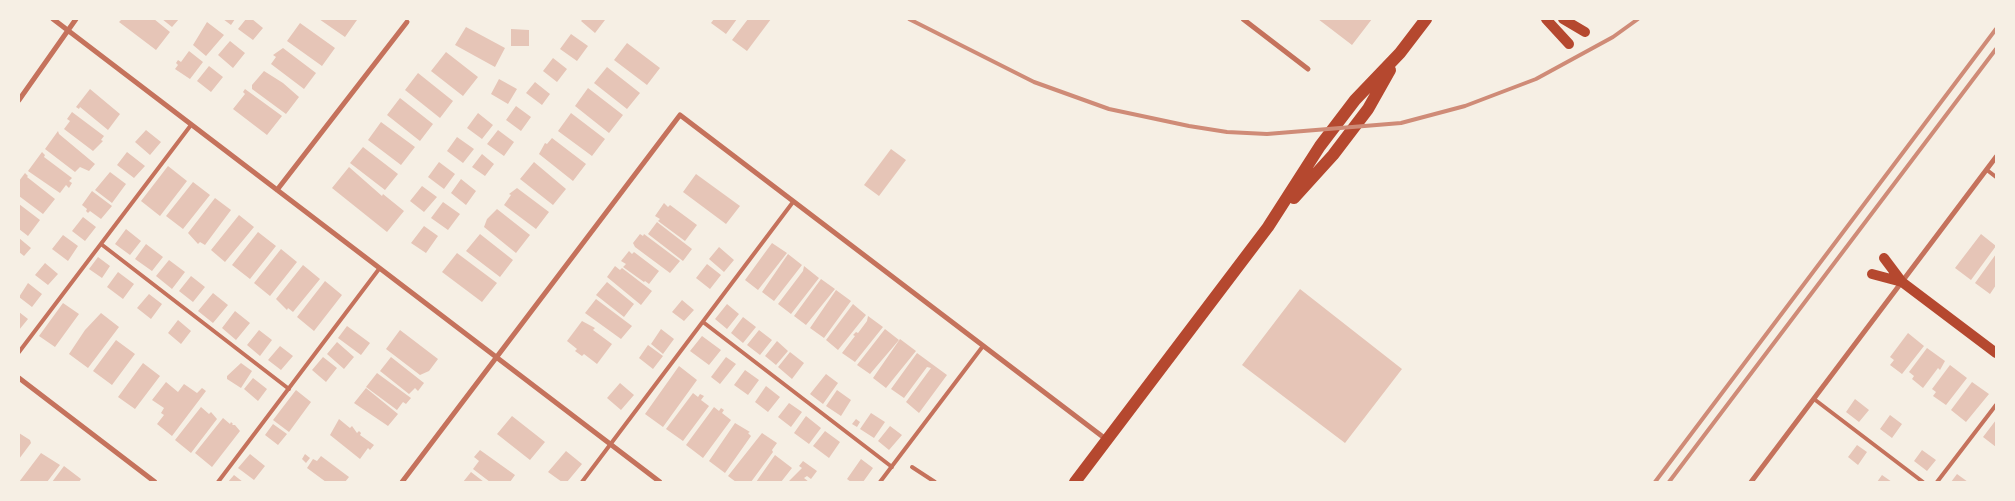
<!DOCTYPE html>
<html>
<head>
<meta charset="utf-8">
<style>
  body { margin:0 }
  #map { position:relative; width:2015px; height:501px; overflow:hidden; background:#f6efe4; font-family:"Public Sans",sans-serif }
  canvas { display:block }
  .frame { position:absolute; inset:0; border:20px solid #f6efe4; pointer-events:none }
</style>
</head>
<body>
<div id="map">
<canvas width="2015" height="501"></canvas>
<div class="frame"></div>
</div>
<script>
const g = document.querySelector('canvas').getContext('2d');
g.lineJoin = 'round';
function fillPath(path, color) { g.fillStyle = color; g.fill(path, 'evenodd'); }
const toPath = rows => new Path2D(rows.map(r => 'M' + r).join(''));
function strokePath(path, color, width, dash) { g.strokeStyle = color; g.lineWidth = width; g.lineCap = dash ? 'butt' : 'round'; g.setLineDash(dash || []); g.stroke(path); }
fillPath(toPath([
  [122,19,154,19,170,32,156,50,119,22],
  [162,19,179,19,172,27],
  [223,19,235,19,231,25],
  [246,19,252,19,263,28,253,40,238,29],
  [319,19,355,19,357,20,345,37],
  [583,19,604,19,605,20,595,33,581,21],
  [714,19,737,19,726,34,711,23],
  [748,19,771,19,747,51,732,40],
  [1318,19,1372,19,1352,45],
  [207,22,224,35,206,56,193,45],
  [300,23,335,48,322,66,287,41],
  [466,27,505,48,495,67,455,45],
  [511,29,529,30,529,46,511,46],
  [571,34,588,46,577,61,560,49],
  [230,41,245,53,233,68,218,55],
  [627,43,660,68,647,85,614,60],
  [283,48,316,73,304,89,271,64,276,57,273,55],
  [189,51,203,62,190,79,175,69,178,65,176,63,178,60,181,62],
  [446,52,478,77,463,96,431,71],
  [553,58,567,69,557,82,543,71],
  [209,66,223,77,211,92,197,81],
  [607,67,640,93,627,109,594,83],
  [264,71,283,83,299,97,286,114,252,89,252,85],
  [418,73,453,101,440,118,405,90],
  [499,79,517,89,508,104,491,94],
  [535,82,550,94,542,105,526,93],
  [588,88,623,115,609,133,575,106],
  [90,89,120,114,108,130,80,107,79,109,76,107],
  [245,89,282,116,267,135,233,109,245,94,243,92],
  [400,98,433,124,420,141,387,115],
  [516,106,531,117,521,131,506,120],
  [72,112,104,136,101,140,103,141,93,151,64,129,70,121,67,119],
  [478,113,493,125,482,139,467,128],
  [571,113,605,139,592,156,558,131],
  [381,122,415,147,401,165,368,140],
  [146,130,161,142,150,155,135,142],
  [498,130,514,142,504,156,487,144],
  [58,131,59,134,95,164,89,171,80,167,75,172,45,149],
  [457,137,474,149,463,163,447,151],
  [552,138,586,164,573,181,539,154,545,143,547,144],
  [363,147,398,174,385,190,350,163],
  [891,149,906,160,879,196,864,185],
  [42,152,45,155,44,157,72,178,69,181,72,183,69,188,66,185,60,193,28,171],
  [127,152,145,166,134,178,117,165],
  [482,154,494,164,485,176,472,167],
  [439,162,455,174,444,189,428,177],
  [534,162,566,189,553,205,520,179],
  [168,166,187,181,160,216,141,201],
  [349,167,382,196,383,194,404,211,387,232,332,188],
  [110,172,126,184,112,203,95,190],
  [25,173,28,176,27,177,55,199,43,214,19,196,19,181],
  [696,174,740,206,726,224,683,192],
  [461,179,476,191,466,205,451,193],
  [193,182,210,195,183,229,166,216],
  [422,186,437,197,424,212,410,201],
  [517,188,549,212,536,229,504,205,511,195,509,194],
  [92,191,112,206,101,219,90,211,88,213,86,211,87,209,82,205],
  [215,198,231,210,205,245,200,242,198,244,188,233],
  [443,202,460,214,448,230,431,218],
  [664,203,668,207,670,205,697,225,685,241,658,221,660,219,655,216],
  [19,204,40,220,28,236,19,229],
  [497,209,530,235,516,253,484,227,487,219],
  [239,215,254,227,225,262,211,250],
  [83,217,96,227,85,241,72,231],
  [657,222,692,249,683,261,648,234],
  [424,226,438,236,426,253,411,243],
  [126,229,141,241,130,255,115,244],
  [258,232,276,246,250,279,232,265],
  [480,234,513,260,500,277,466,251],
  [640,234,643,236,644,234,680,261,670,273,635,247,633,243],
  [1981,234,1996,246,1971,280,1955,268],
  [63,235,78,246,68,261,52,249],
  [19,238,31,248,24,256,19,252],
  [772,243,787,253,758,290,745,280],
  [146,244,163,257,152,271,135,259],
  [719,247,734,260,724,272,709,259],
  [281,249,297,262,270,296,254,283],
  [629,251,632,254,634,252,659,271,649,284,645,281,644,282,623,267,626,264,621,261],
  [457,253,497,283,482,302,442,272],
  [788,254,802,265,774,301,762,292],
  [1996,254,1996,285,1990,294,1975,283],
  [98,257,110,266,102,278,89,269],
  [169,260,185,272,172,289,156,276],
  [45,263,58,274,48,285,35,275],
  [707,264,721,275,710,289,696,278],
  [303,265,320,279,293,312,288,308,287,310,276,299],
  [615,266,620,270,622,268,652,291,641,305,607,277],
  [804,266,819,278,791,314,778,304,803,271],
  [118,272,134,284,123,299,107,287],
  [191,276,205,287,193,302,179,291],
  [821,279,835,289,806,325,794,316],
  [325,281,342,295,314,331,297,317],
  [607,282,634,304,624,317,596,295],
  [28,283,42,294,32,307,19,297],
  [1300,289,1402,369,1345,443,1242,365],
  [836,290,851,301,824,338,810,328],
  [213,293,228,305,213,323,198,311],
  [149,294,162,304,151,319,137,308],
  [596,299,632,326,621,339,585,313],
  [682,300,694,310,684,321,672,312],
  [63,303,79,314,55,347,39,336],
  [727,304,739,314,727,329,715,319],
  [853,304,866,315,838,350,826,340],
  [235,311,250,323,236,340,222,328],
  [19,312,28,319,19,330],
  [101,313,119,327,88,368,69,354,85,330],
  [868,316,883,327,855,362,842,353,855,336,853,335,856,332,858,333,867,321],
  [743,317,756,327,743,343,731,333],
  [178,320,191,331,181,344,168,333],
  [582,321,595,328,593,330,612,344,597,364,584,354,582,356,575,351,577,349,567,341],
  [347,326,370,343,361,355,338,338],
  [661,329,674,339,663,354,651,344],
  [885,329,899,340,870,374,857,365],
  [259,330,272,340,260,356,247,345],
  [400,330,438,359,429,371,420,375,386,349],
  [759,330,772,340,760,355,747,345],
  [1908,333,1924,346,1902,374,1890,365,1894,360,1890,357],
  [702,336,721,350,709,365,690,351],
  [900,339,916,351,886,388,873,378],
  [116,340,135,354,112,385,93,371],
  [777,341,788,351,776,365,765,356],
  [337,342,354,357,344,369,327,354],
  [648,345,663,356,653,369,639,358],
  [280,346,293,356,281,370,268,360],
  [1927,348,1945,361,1940,370,1938,368,1923,388,1912,379,1914,376,1909,372],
  [790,352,804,363,792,379,778,367],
  [917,353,947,375,919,413,906,402,931,368,927,367,904,398,891,389],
  [323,357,337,368,326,382,312,370],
  [391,357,424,383,418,391,415,388,409,394,380,371],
  [726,357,736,364,720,384,711,377],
  [143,363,160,376,135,409,118,397],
  [241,363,252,371,241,388,227,379,227,376],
  [1950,365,1967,378,1946,405,1933,396,1936,392,1932,389],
  [679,366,697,380,663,427,645,414],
  [745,370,759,380,748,395,734,385],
  [377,373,411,398,406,404,403,402,397,410,366,387],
  [826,374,838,383,823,404,810,394],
  [253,378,267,389,258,401,244,389],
  [166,382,178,392,184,384,197,393,202,388,206,391,172,436,157,424,164,415,161,413,164,408,152,400],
  [1972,382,1989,394,1966,422,1951,410],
  [620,383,634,395,621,410,607,398],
  [766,386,780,397,768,412,755,402],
  [366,388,398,414,388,426,354,403],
  [296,390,311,402,289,432,273,420],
  [837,390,851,400,841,416,826,406],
  [693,393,698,397,700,394,704,396,701,400,709,406,683,441,666,429],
  [1855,399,1869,410,1859,422,1846,412],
  [789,403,802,412,791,427,778,417],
  [201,407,209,414,211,412,217,419,191,453,175,440],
  [714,407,719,411,721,408,724,410,722,413,731,420,703,458,686,445],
  [871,413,885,422,874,438,860,429],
  [1890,415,1902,424,1892,438,1880,429],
  [512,416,545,442,530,460,497,434],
  [806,416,821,428,809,444,794,433],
  [223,418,230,424,231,422,233,424,232,425,235,425,240,431,212,467,195,453],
  [339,419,350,428,352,426,357,433,359,431,361,433,360,435,374,445,370,450,368,448,360,459,330,435],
  [856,419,860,422,857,427,852,424],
  [1996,420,1996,447,1983,437],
  [735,423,750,432,748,433,751,436,725,473,709,461],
  [273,424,287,434,278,445,265,435],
  [890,426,902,435,889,450,878,441],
  [825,431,840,442,829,458,813,446],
  [19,433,30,440,31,443,19,459],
  [762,433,777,443,772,450,773,452,751,482,736,482,728,476],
  [1857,445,1867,452,1858,465,1848,457],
  [480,450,515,475,510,482,490,482,473,469,479,461,474,457],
  [1922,450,1936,460,1927,471,1914,461],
  [566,451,582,464,567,482,562,482,548,472],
  [41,453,60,465,47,482,19,482],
  [250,454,265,466,254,480,238,468],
  [305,454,310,458,306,463,302,459],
  [775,455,792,468,781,482,756,482],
  [321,456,349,477,345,482,326,482,307,468,313,459,317,461],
  [861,459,873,468,863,482,851,482,847,479],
  [803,461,817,471,811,479,807,476,804,478,809,482,788,482,802,468,799,466],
  [64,466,81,479,79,482,52,482],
  [471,472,484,482,463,482],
  [1957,474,1968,482,1951,482],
  [234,475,243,482,228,482],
  [1882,475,1892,482,1877,482]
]), '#e6c5b7');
strokePath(toPath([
  [1987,170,1996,177],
  [101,244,289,389],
  [703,322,892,467],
  [19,352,191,125],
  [1814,399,1923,482],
  [912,467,935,482],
  [218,482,379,269],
  [582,482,793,202],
  [880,482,983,346],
  [1937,482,1996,405]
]), '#c5725c', 4);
strokePath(toPath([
  [53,19,660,482],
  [1243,19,1308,69],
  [19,100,76,19],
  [277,190,407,22],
  [19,378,155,482],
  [402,482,680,115,1107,440],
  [1751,482,1996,157]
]), '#c5725c', 5);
strokePath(toPath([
  [1546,19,1569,44],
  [1563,19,1585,32],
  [1884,258,1902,282,1996,353],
  [1872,274,1902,282]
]), '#b5482f', 10);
strokePath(toPath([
  [1294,198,1333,155,1368,109,1390,70],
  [1075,482,1268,227,1320,146,1355,100,1400,53,1426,19]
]), '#b5482f', 12);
strokePath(toPath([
  [909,19,1034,82,1109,109,1189,126,1227,132,1267,134,1401,123,1465,106,1536,79,1613,37,1638,19],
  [1655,482,1996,29],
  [1669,482,1996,49]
]), '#cf8b77', 4);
</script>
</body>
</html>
